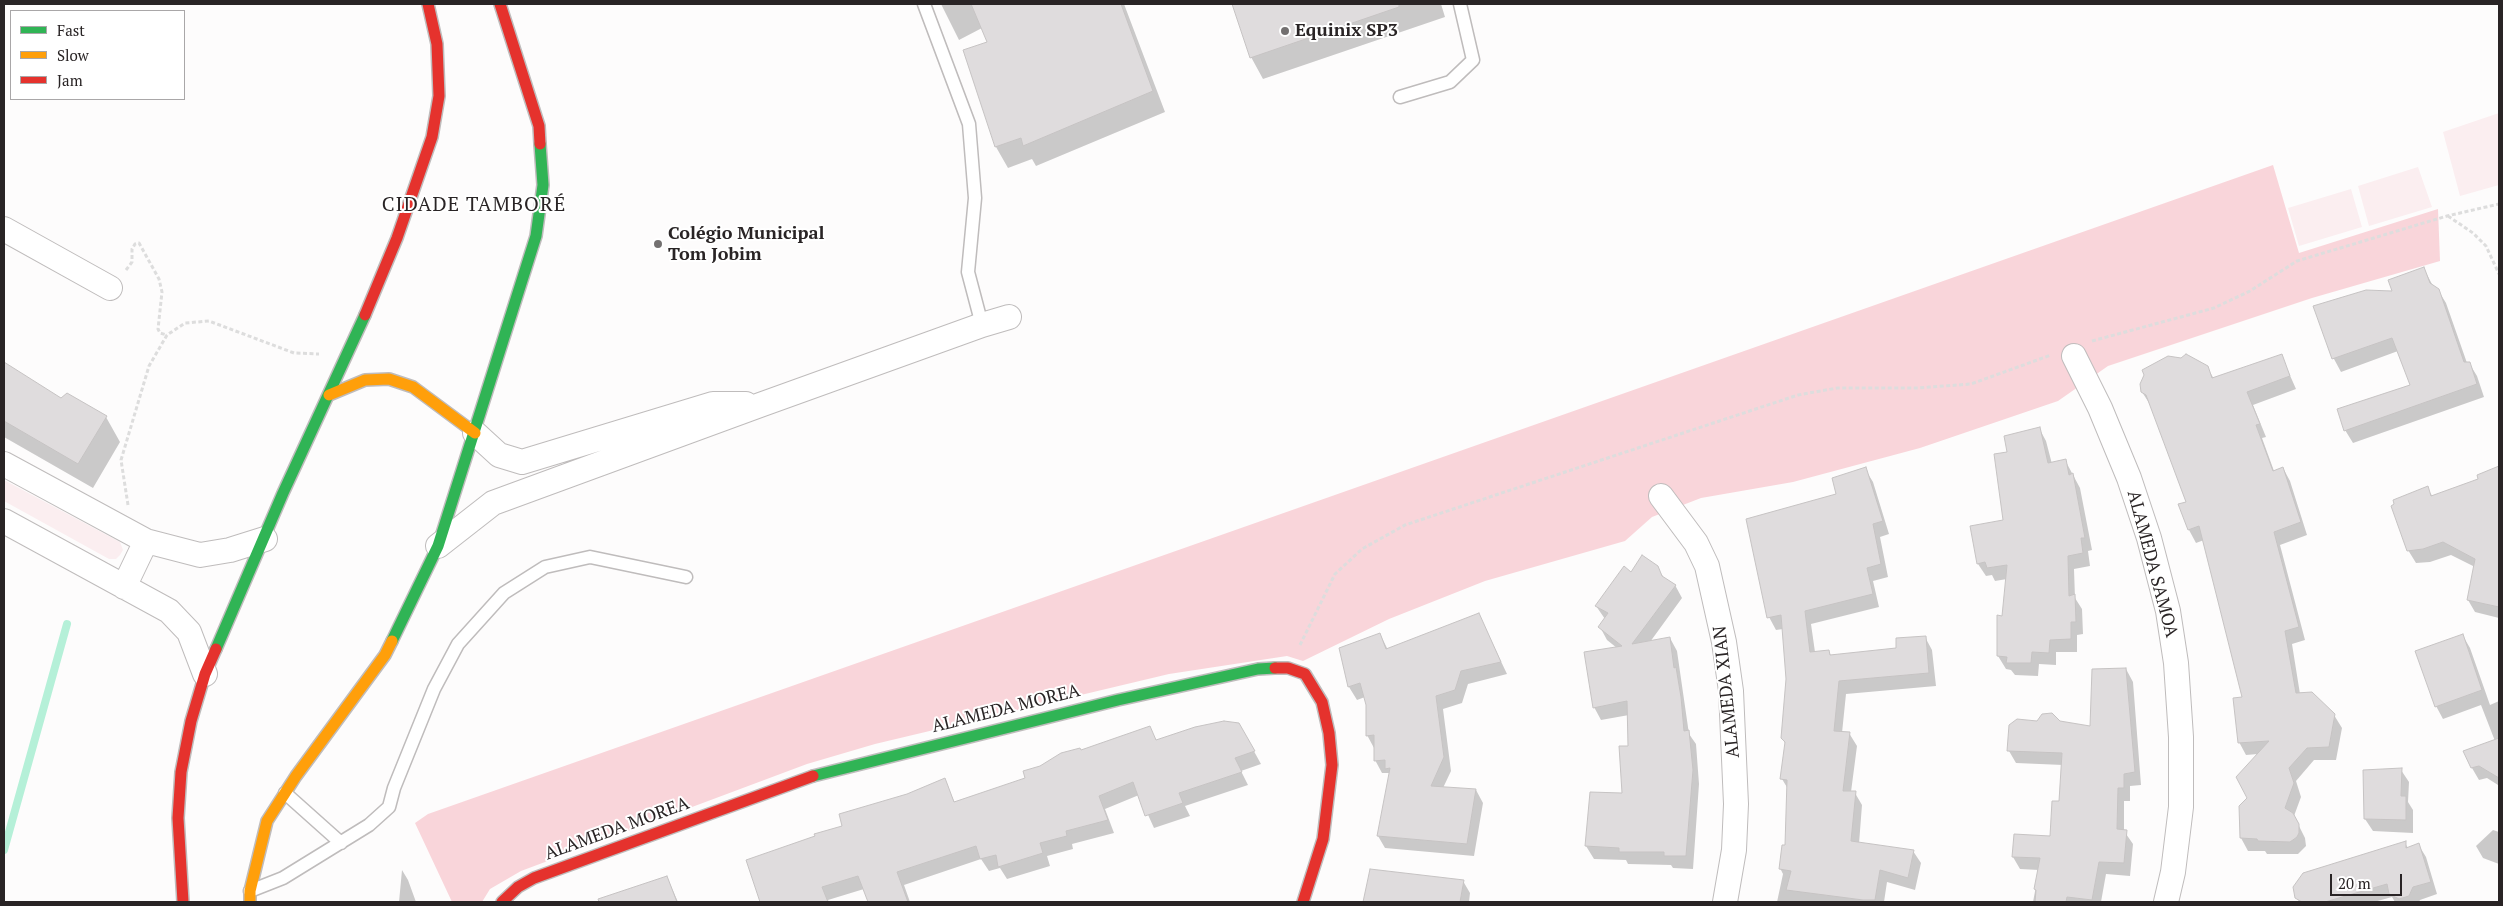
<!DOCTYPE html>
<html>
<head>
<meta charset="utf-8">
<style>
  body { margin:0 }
  #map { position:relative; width:2503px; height:906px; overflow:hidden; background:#fdfcfc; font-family:"PT Serif",serif }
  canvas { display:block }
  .frame { position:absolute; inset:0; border:5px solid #292425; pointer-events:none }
  .legend { position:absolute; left:10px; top:10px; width:175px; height:90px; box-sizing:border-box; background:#fff; border:1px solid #a9a7a8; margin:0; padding:6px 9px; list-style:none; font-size:15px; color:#292425 }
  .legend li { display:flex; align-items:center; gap:10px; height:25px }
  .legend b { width:25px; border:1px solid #a9a7a8 }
  .scale { position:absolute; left:2330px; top:874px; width:72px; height:22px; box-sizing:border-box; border:2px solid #292425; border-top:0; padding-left:6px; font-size:15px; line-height:18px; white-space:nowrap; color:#292425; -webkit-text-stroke:4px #fff; paint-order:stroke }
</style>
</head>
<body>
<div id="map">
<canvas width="2503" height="906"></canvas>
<div class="frame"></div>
<ul class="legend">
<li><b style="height:6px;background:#30b455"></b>Fast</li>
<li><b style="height:6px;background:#ff9f0a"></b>Slow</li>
<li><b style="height:6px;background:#e5322d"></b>Jam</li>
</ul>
<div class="scale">20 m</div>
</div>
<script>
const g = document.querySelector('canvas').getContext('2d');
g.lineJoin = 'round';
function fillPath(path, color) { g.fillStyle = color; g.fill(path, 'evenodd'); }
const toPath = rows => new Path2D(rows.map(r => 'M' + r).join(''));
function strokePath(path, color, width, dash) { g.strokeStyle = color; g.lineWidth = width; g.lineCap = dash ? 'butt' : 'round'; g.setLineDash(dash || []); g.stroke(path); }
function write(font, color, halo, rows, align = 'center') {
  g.font = font + ' "PT Serif",serif'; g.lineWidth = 4; g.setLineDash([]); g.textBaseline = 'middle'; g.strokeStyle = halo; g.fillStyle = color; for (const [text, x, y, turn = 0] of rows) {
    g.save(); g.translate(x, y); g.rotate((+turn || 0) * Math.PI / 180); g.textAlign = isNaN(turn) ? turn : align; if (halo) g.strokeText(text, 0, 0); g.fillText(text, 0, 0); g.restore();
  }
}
fillPath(toPath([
  [2499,113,2499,185,2460,196,2443,132],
  [2418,167,2432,207,2369,226,2358,186],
  [2351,189,2362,227,2299,246,2288,208],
  [4,480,120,542,123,550,120,555,116,559,109,559,4,501]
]), '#fbeef0');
fillPath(toPath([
  [2273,165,2299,253,2438,209,2440,261,2312,298,2108,366,2058,401,1920,448,1793,482,1701,498,1652,517,1625,541,1485,581,1389,619,1303,661,1287,656,1169,674,875,744,807,764,521,871,490,889,482,902,452,902,415,823,428,814]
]), '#f9d5da');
fillPath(toPath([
  [941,4,1124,4,1165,112,1036,166,1032,159,1008,168,996,147,964,51,988,43,982,28,959,40],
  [1233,4,1441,4,1445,17,1263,79,1251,57],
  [2424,269,2433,286,2438,290,2446,303,2467,363,2469,363,2477,376,2484,397,2353,443,2345,430,2411,385,2398,351,2341,372,2334,359,2315,307,2394,293],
  [2281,355,2296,389,2253,405,2266,437,2262,438,2274,471,2283,468,2290,481,2307,535,2280,545,2305,640,2292,644,2300,694,2334,715,2342,728,2336,760,2314,760,2296,781,2301,797,2294,816,2305,838,2306,846,2298,854,2267,854,2265,851,2248,851,2241,838,2258,754,2246,755,2239,742,2244,698,2204,540,2196,543,2189,530,2180,505,2187,503,2151,406,2142,392,2207,367,2214,379],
  [4,364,61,399,106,417,120,442,93,488,4,437],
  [2039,428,2046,441,2052,464,2065,460,2080,488,2092,550,2088,551,2090,566,2074,569,2075,598,2082,609,2083,634,2077,635,2077,652,2056,652,2056,665,2039,664,2038,676,2015,675,2011,670,2006,669,1998,656,2007,579,1995,581,1992,575,1986,576,1978,564,2004,521,2009,453],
  [2499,467,2499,618,2475,612,2468,600,2475,567,2451,555,2430,562,2416,563,2408,550,2427,488,2433,497,2480,480,2479,475],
  [1865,469,1873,482,1889,534,1880,537,1888,577,1873,581,1879,607,1811,624,1815,652,1829,652,1832,657,1898,650,1925,637,1932,650,1936,686,1846,694,1842,733,1849,733,1857,746,1851,792,1855,793,1862,805,1859,844,1913,851,1921,863,1915,890,1887,882,1884,902,1777,902,1783,874,1780,868,1786,847,1788,789,1782,779,1786,745,1782,738,1787,679,1783,629,1776,630,1769,617,1838,495],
  [1657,567,1664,578,1675,585,1682,598,1650,642,1670,638,1677,651,1689,734,1696,744,1699,784,1693,869,1673,868,1671,865,1628,864,1626,860,1594,859,1586,846,1591,793,1623,795,1630,747,1629,715,1601,720,1594,707,1617,648,1607,640,1600,627,1605,619,1596,606,1632,574],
  [1479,615,1507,674,1468,684,1462,703,1443,709,1451,771,1443,788,1476,790,1483,803,1474,856,1385,848,1378,836,1390,775,1389,773,1382,773,1375,760,1374,748,1367,735,1368,705,1365,697,1357,700,1349,687,1340,648,1380,634,1388,650],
  [2463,636,2470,648,2490,705,2499,701,2498,785,2487,778,2479,780,2472,768,2495,741,2481,705,2443,719,2436,706],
  [2126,669,2133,682,2141,785,2130,786,2130,801,2124,801,2124,831,2133,844,2130,876,2106,874,2101,902,2033,902,2039,870,2020,869,2013,857,2051,837,2060,802,2063,765,2016,763,2009,751,2059,722,2091,728],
  [1239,724,1261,764,1241,771,1248,785,1185,806,1190,816,1154,828,1139,795,1105,809,1114,833,1072,844,1073,849,1047,856,1050,866,1007,879,1000,868,989,871,981,859,904,885,910,902,870,902,864,889,828,900,829,902,762,902,747,861,843,826,944,780,955,803,1027,779,1081,751,1149,728,1157,741],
  [2401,770,2409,782,2408,802,2413,810,2413,833,2373,831,2365,819],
  [2493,830,2499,832,2499,864,2483,858,2476,846],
  [2405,843,2408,848,2418,844,2426,857,2437,894,2420,900,2419,902,2395,902,2392,897,2374,902,2299,902,2297,897],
  [402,870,408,880,416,902,399,902],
  [667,877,678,902,602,902,601,899],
  [1463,881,1470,893,1469,902,1364,902,1365,900]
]), '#0003');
strokePath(toPath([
  [4,850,67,624]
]), '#b5f0d8', 8);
const building = toPath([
  [971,4,1121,4,1153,91,1023,146,1021,138,995,147,963,50,987,42,971,4],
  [1232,4,1399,4,1399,7,1250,58,1232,4],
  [2424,267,2430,283,2439,289,2464,362,2470,362,2477,384,2344,431,2337,409,2410,385,2392,338,2332,359,2313,306,2366,290,2392,291,2388,280,2424,267],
  [2186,354,2208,366,2212,378,2282,354,2290,376,2247,392,2260,424,2256,425,2273,471,2283,467,2301,522,2274,532,2299,627,2285,631,2296,693,2312,692,2335,714,2329,747,2307,748,2289,768,2294,783,2285,808,2293,813,2299,824,2299,833,2297,837,2290,842,2258,841,2257,839,2240,838,2239,806,2247,798,2236,777,2269,741,2238,743,2233,698,2242,697,2199,526,2188,530,2178,504,2186,502,2146,395,2141,392,2140,384,2144,375,2142,370,2168,356,2181,358,2186,354],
  [4,362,61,398,67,393,107,416,78,464,4,421,4,362],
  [2040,427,2048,463,2066,459,2069,475,2073,473,2085,538,2081,538,2083,553,2068,556,2069,596,2075,594,2076,622,2071,622,2071,639,2050,640,2049,653,2032,652,2031,663,2006,663,2007,657,1997,656,1997,615,2002,616,2007,565,1987,568,1985,562,1977,564,1970,526,2003,520,1994,454,2007,452,2004,436,2040,427],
  [2499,466,2499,607,2467,600,2475,559,2443,542,2423,549,2407,551,2391,506,2394,504,2393,500,2428,486,2431,496,2478,479,2477,475,2499,466],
  [1866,467,1883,521,1873,524,1881,564,1867,568,1873,594,1805,611,1810,652,1829,650,1830,655,1896,648,1896,638,1926,636,1929,673,1839,681,1834,731,1850,732,1843,791,1856,791,1851,841,1914,850,1908,878,1880,870,1875,900,1863,900,1786,890,1791,871,1779,869,1782,845,1785,845,1787,780,1780,779,1785,742,1781,738,1786,679,1781,615,1767,618,1746,519,1836,494,1832,478,1866,467],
  [1642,555,1658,566,1662,576,1676,585,1632,644,1670,637,1674,668,1676,667,1681,697,1684,731,1689,730,1693,770,1686,856,1664,856,1664,852,1619,852,1619,848,1585,846,1590,792,1622,793,1619,746,1628,746,1627,701,1593,708,1584,652,1622,646,1598,627,1608,613,1595,606,1624,566,1631,572,1642,555],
  [1479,613,1501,662,1461,671,1455,690,1436,696,1444,757,1431,786,1476,789,1467,844,1377,836,1390,768,1385,769,1385,760,1374,761,1374,735,1366,736,1366,705,1360,683,1348,687,1339,648,1380,633,1386,649,1479,613],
  [2463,634,2482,690,2435,707,2415,651,2463,634],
  [2126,668,2135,772,2124,774,2124,788,2118,788,2117,829,2127,830,2124,863,2099,862,2092,900,2067,897,2066,902,2035,902,2036,890,2034,889,2040,858,2012,857,2014,834,2050,836,2052,801,2059,801,2062,753,2007,751,2009,725,2017,719,2037,721,2042,714,2052,713,2060,721,2090,726,2092,669,2126,668],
  [1224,721,1239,723,1255,751,1235,758,1242,772,1179,793,1183,803,1145,816,1133,782,1099,796,1108,820,1066,831,1067,836,1040,843,1043,853,998,867,996,855,980,859,976,846,897,872,908,902,868,902,858,876,822,887,828,902,760,902,746,860,815,836,814,834,842,826,839,814,907,794,945,778,954,802,1025,778,1023,771,1040,766,1061,753,1080,748,1081,750,1150,726,1156,740,1195,727,1224,721],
  [2499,738,2499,778,2479,766,2471,768,2463,751,2499,738],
  [2402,768,2401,796,2406,796,2406,820,2364,819,2363,770,2402,768],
  [2406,841,2406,848,2419,843,2431,882,2413,887,2409,896,2399,899,2389,894,2387,884,2325,902,2302,902,2295,898,2293,887,2303,873,2406,841],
  [1370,869,1464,880,1460,902,1363,902,1370,869],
  [667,876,677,902,599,902,598,899,667,876]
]);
fillPath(building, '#dfdcdd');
strokePath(building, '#c6c3c3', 1);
const lane = toPath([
  [924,4,969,124,975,198,968,272,982,325],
  [1400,97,1450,82,1473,60,1460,4],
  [285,793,341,843],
  [250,891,283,878,369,825,389,807,394,788,434,689,458,644,504,593,545,567,590,557,686,577]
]);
const street = toPath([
  [4,229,110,288],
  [2074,356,2100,408,2129,478,2149,538,2168,611,2176,663,2181,737,2181,807,2173,872,2166,902],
  [475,433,499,455,522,462,713,404,746,404],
  [4,464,146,541,200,555,230,550,265,539],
  [1661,496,1696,543,1707,566,1724,642,1731,691,1736,804,1734,850,1725,902],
  [4,521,169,611,189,632,205,674],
  [438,546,493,503,760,405,982,325,1009,317],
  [124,587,146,541]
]);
const fast = toPath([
  [392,641,438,546,536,236,543,185,540,144],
  [216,649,283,493,365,315],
  [813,776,1118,700,1258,669,1275,668]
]);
const slow = toPath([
  [329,395,365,380,389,379,413,387,475,433],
  [250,902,250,891,267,821,296,776,385,655,392,641]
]);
const jam = toPath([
  [500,4,539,126,540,144],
  [365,315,397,238,432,137,439,96,437,44,428,4],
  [1275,668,1288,668,1305,674,1322,702,1329,733,1332,765,1323,839,1303,902],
  [183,902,178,818,181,772,191,721,205,674,216,649],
  [502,902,518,887,534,878,813,776]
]);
strokePath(lane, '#bfbcbc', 15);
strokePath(street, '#bfbcbc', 26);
strokePath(fast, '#bfbcbc', 14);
strokePath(slow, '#bfbcbc', 14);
strokePath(jam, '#bfbcbc', 14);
strokePath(toPath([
  [2448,216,2473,233,2486,246,2499,274],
  [126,270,132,262,132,249,135,244,139,243,159,279,162,292,158,329,160,333,167,335],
  [2092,341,2214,308,2250,291,2297,261,2447,216,2499,204],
  [128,505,121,460,149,366,167,335,185,323,209,321,294,353,319,354],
  [1300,645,1335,574,1362,549,1405,525,1798,395,1837,388,1918,388,1971,384,2051,355]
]), '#ddd', 3, [4, 2.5]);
strokePath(lane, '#fff', 12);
strokePath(street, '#fff', 24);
strokePath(fast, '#30b455', 11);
strokePath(slow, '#ff9f0a', 11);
strokePath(jam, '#e5322d', 11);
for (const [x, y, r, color] of [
  [1285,31,5,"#737070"],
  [658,244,5,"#737070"]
]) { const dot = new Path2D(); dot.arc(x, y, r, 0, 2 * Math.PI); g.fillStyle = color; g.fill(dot); strokePath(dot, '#fff', 2); }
write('bold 18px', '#292425', '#fff', [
  ["Equinix SP3",1295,31],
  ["Colégio Municipal",668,234],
  ["Tom Jobim",668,255]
], 'left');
write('18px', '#292425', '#fff', [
  ["ALAMEDA SAMOA",2152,564,75],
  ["ALAMEDA XIAN",1727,692,-96],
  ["ALAMEDA MOREA",1006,709,-14],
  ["ALAMEDA MOREA",617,829,-20]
]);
g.letterSpacing = '1px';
write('20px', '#292425', '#fff', [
  ["CIDADE TAMBORÉ",474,205]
]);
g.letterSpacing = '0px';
</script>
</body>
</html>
